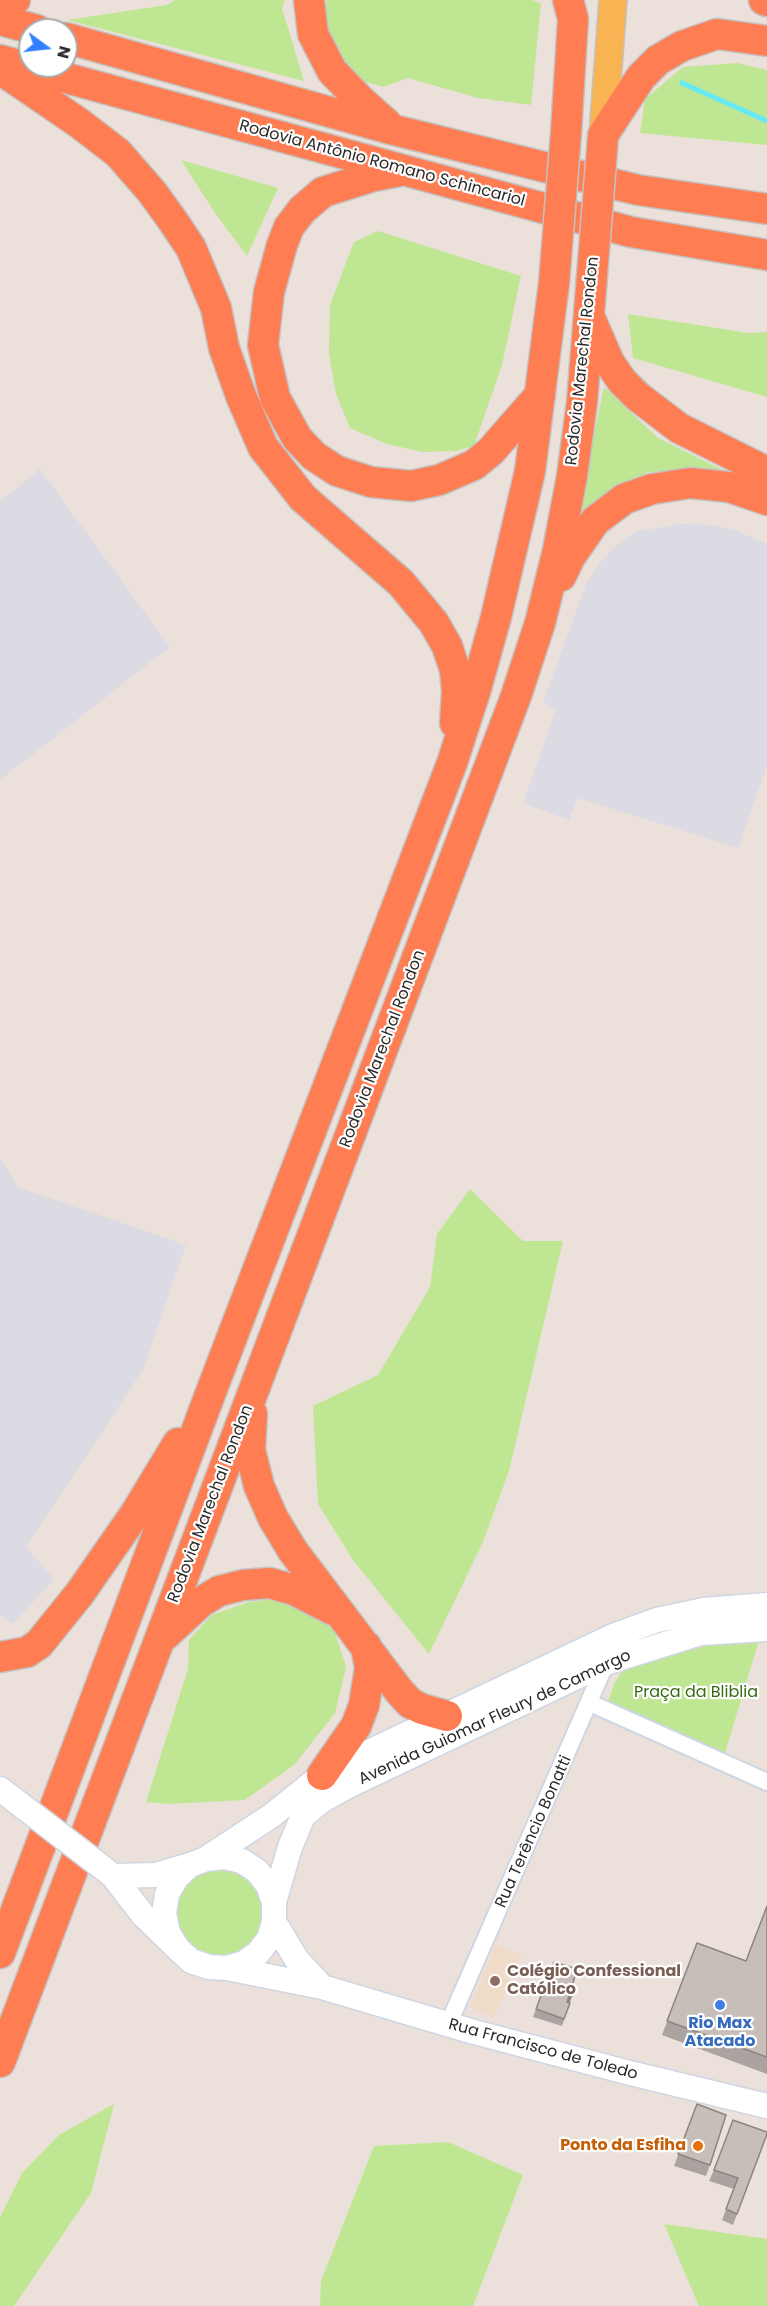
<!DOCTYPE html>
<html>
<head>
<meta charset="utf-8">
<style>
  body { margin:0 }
  #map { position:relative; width:767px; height:2306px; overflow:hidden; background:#ece1da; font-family:Poppins,sans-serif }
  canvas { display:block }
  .north { position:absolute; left:18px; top:18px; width:60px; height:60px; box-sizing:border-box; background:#fff; border:2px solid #a9a9a9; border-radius:50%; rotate:105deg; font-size:16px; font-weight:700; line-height:24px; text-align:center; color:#292929 }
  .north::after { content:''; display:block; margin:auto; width:21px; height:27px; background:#347fff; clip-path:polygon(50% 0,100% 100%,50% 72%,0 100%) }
</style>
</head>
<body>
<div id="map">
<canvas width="767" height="2306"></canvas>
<div class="north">N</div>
</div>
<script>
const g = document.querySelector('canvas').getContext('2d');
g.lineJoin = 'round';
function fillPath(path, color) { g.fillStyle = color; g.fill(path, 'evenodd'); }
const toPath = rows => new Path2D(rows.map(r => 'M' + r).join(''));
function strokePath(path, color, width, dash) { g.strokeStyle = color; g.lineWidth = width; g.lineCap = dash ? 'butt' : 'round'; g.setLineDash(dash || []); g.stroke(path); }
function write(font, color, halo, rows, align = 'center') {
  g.font = font + ' Poppins,sans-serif'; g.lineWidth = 4.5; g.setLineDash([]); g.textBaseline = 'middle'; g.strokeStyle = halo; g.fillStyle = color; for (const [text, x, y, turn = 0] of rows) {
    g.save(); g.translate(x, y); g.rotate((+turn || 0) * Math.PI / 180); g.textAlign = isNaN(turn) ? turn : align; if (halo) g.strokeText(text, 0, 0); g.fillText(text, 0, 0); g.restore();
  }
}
fillPath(toPath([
  [40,469,170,647,0,780,0,501],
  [681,524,714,525,735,530,767,544,767,766,738,848,578,798,569,820,523,803,556,709,543,702,586,584,600,563,615,546,638,531],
  [0,1158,18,1187,186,1245,144,1368,26,1547,54,1579,13,1624,0,1614]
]), '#dcdbe4');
fillPath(toPath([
  [496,1944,522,1955,494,2018,470,2007]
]), '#efdbc8');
fillPath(toPath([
  [175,0,285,0,282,8,304,81,67,20,167,5],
  [327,0,532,0,541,3,531,105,478,98,408,78,383,87,363,81,333,52,325,12],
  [738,63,767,70,767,145,640,133,645,99,683,67],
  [181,160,278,188,247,256,215,213],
  [378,231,521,276,502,365,474,446,456,451,423,452,387,444,350,428,336,394,329,354,330,305,354,242],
  [628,314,748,333,767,332,767,397,633,358],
  [604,387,658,438,741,479,698,469,648,472,607,493,573,534],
  [470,1189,523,1241,563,1241,509,1471,483,1542,429,1654,353,1560,318,1504,313,1406,378,1375,430,1287,437,1234],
  [277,1599,308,1612,334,1630,346,1667,335,1713,295,1764,245,1800,168,1804,146,1802,188,1669,189,1640,212,1615,249,1602],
  [760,1637,725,1753,608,1702,614,1684,621,1673,637,1662,736,1639],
  '176 1913a44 44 0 1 1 88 0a44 44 0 1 1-88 0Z',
  [114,2104,91,2193,14,2306,0,2306,0,2217,22,2173,59,2135],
  [448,2142,523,2175,473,2306,320,2306,321,2281,374,2146],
  [664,2224,767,2239,767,2306,699,2306]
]), '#bfe692');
strokePath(toPath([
  [682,83,767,121]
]), '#66e9f5', 5);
const street = toPath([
  [590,1703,767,1782],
  [448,2025,608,1658]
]);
const secondary = toPath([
  [327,1768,354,1759,613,1636,657,1620,704,1610,767,1605],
  [0,1789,17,1802],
  [302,1817,321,1801,346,1787,608,1662,700,1633,767,1629],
  [207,1858,271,1816,322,1775],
  [103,1868,113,1876,143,1915,178,1949,191,1961,209,1967,227,1968,244,1963,258,1953,269,1939,274,1922,274,1902,268,1885,257,1871,242,1861,224,1857,206,1859,190,1865,177,1877,167,1894,164,1914,168,1933,178,1949],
  [113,1876,156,1875,190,1865],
  [274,1902,290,1847,309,1802],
  [274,1922,297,1960,322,1987],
  [227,1968,322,1987,474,2032,630,2073,767,2106]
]);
const primary = toPath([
  [603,135,613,0]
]);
const highway = toPath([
  [0,0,15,0],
  [309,0,313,34,332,71,360,100,387,124],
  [764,0,767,1],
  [0,20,37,30],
  [66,38,394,130,638,190,767,209],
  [0,60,631,232,767,255],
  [0,69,79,123,118,153,152,192,173,221,191,248,216,308,224,348,241,396,263,447,303,498,401,583,434,623,447,646,455,670,457,691,455,723],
  [566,133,573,19,568,0],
  [602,150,603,135,641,77,658,60,682,46,717,34,767,41],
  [400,171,374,176,323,192,302,210,289,227,282,245,269,292,263,345,275,398,297,438,314,456,337,471,371,482,411,486,439,480,474,465,491,451,540,395],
  [590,318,609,362,622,381,637,396,679,428,767,472],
  [561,576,570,557,595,521,624,499,652,489,690,483,729,487,767,500],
  [252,1414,250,1450,259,1486,273,1518,293,1551,399,1691,410,1703,422,1709,447,1716],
  [164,1636,201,1602,219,1591,243,1585,270,1583,294,1590,333,1610],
  [0,1657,27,1652,39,1644,80,1593,135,1514,178,1443],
  [322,1775,356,1726,364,1705,370,1668,366,1646],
  [0,1953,214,1384,452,763,475,692,496,617,530,471,554,283],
  [0,2062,516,696,540,623,558,550,572,476,582,402,591,288]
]);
strokePath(street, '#cfd6e3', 20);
strokePath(secondary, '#cfd6e3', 27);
strokePath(primary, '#c3c3c3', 30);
strokePath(highway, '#c3c3c3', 33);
strokePath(street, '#fff', 16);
strokePath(secondary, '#fff', 24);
strokePath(primary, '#f8b353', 27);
strokePath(highway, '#ff7d52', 30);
const secondaryBridge = toPath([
  [17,1802,103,1868]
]);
const highwayBridge = toPath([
  [554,283,566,133],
  [591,288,602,150]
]);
strokePath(secondaryBridge, '#cfd6e3', 27, []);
strokePath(highwayBridge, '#c3c3c3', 33, []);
strokePath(secondaryBridge, '#fff', 24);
strokePath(highwayBridge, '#ff7d52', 30);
fillPath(toPath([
  [767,1906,767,2074,662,2035,697,1943,746,1961],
  [554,1962,571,1990,570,2003,562,2026,533,2017,542,1993,545,1993],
  [697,2104,710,2165,706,2176,674,2166],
  [767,2132,733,2225,722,2220,734,2189,709,2181,714,2170]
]), '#aba3a0');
fillPath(toPath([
  [574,1992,569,2004,566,2003,569,1996]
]), '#8b8582');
const building = toPath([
  [767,1906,767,2057,667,2021,697,1943,746,1961,767,1906],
  [554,1962,577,1969,571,1990,574,1992,572,1996,569,1996,567,2002,570,2003,564,2019,536,2009,542,1993,545,1993,554,1962],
  [697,2104,726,2115,710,2165,678,2154,697,2104],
  [733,2120,767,2132,767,2134,737,2214,726,2209,738,2178,714,2170,733,2120]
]);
fillPath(building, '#c7beba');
strokePath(building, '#8b8582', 1.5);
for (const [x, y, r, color] of [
  [495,1981,6,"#8d6e63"],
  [720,2005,6,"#3f7fe0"],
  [698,2146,6,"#e8710a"]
]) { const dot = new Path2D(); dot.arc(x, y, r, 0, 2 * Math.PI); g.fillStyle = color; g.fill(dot); strokePath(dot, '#fff', 2); }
write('16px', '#292929', '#fff', [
  ["Rodovia Antônio Romano Schincariol",382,164,15],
  ["Rodovia Marechal Rondon",583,361,-84],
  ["Rodovia Marechal Rondon",383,1049,-69],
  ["Rodovia Marechal Rondon",211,1504,-69],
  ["Avenida Guiomar Fleury de Camargo",495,1718,-25],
  ["Rua Terêncio Bonatti",534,1832,-66],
  ["Rua Francisco de Toledo",543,2050,15]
]);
write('16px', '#366a15', '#fff', [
  ["Praça da Bliblia",696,1693]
]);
write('bold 16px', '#785e54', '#fff', [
  ["Colégio Confessional",507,1972],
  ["Católico",507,1990]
], 'left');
write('bold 16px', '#366cbe', '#fff', [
  ["Rio Max",720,2024],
  ["Atacado",720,2042]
]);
write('bold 16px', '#c56008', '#fff', [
  ["Ponto da Esfiha",686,2146]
], 'right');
</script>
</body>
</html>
